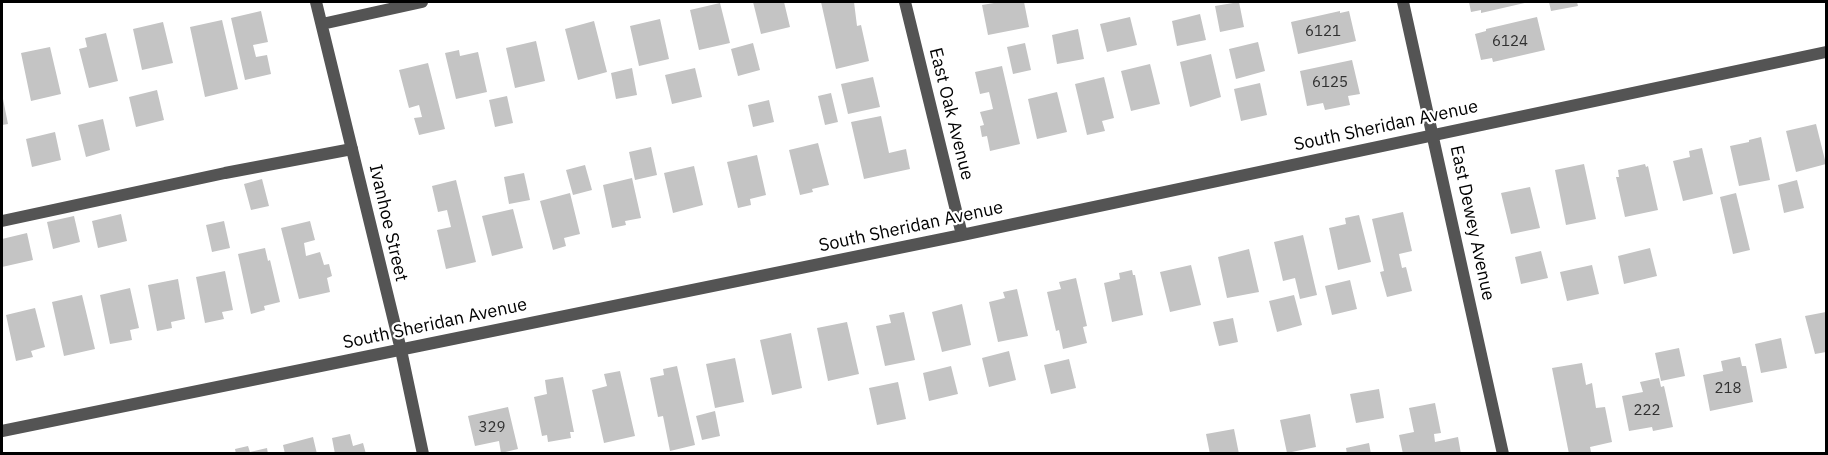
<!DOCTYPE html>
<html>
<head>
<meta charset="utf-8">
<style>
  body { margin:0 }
  #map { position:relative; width:1828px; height:455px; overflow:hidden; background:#fff; font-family:"IBM Plex Sans",sans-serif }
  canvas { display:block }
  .frame { position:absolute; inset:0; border:3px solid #000; pointer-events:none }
</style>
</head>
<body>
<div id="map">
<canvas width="1828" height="455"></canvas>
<div class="frame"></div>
</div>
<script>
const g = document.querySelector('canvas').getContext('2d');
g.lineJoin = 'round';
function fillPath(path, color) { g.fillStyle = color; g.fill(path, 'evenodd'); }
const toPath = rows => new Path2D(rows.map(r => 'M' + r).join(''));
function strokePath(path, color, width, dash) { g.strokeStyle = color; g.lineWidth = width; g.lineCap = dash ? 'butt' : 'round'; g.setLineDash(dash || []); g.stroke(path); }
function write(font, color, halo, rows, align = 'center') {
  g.font = font + ' "IBM Plex Sans",sans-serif'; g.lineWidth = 4.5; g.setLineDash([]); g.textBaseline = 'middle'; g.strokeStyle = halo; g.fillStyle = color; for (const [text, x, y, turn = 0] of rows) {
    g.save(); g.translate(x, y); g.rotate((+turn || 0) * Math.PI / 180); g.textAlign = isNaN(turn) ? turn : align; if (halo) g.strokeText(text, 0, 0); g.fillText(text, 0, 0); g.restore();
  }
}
fillPath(toPath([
  [753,2,784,2,790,27,761,34],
  [821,2,854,2,857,26,861,25,869,61,836,69],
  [1000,2,1024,2,1029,27,988,35,982,5],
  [1239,2,1244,27,1220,32,1215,6],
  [1469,2,1529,2,1481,13,1481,10,1471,12],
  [1549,2,1577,2,1578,6,1551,11],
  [720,3,730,43,699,50,690,10],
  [261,11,268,42,253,45,256,57,267,55,271,74,245,80,231,18],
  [1340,11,1340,13,1349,11,1356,41,1298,54,1291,22],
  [1200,14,1206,40,1177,46,1172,21],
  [1130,17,1137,45,1107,52,1100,24],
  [1537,17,1545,50,1493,62,1492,58,1481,60,1475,34,1486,31,1486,29],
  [660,19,669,59,639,66,630,26],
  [222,20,238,89,205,97,190,27],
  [594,21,607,72,578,80,565,29],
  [163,22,173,63,142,70,133,29],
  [1078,29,1084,59,1057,64,1052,35],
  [106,33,118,81,89,88,79,49,87,47,85,38],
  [536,41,545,81,515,88,506,48],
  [1258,42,1265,71,1236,79,1229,49],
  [753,43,760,70,738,76,731,49],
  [1025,43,1031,70,1013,74,1007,47],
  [50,47,61,94,31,101,21,53],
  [459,50,460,56,478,52,487,92,456,99,445,53],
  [1211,54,1221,97,1190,107,1180,62],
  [1352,60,1360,94,1348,96,1350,105,1325,110,1323,103,1307,106,1300,71],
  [428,63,445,129,419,135,414,118,422,117,419,105,409,108,399,70],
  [1150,64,1160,104,1131,111,1121,71],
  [1002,66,1020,144,990,151,987,136,982,137,980,126,984,125,980,112,993,109,989,92,980,94,975,72],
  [632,68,637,95,616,99,611,73],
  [695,68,702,97,672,104,665,75],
  [873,77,880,107,848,114,841,84],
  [1104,77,1114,118,1102,121,1105,131,1087,135,1075,84],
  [1260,83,1267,115,1241,121,1234,89],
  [157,90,164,120,136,127,129,97],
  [1057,92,1067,132,1037,139,1028,99],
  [831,93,838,122,825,125,818,96],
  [507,96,513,123,495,127,489,100],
  [3,99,8,124,2,125,2,99],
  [769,100,774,122,753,127,748,105],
  [881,116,889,153,906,149,910,169,864,179,851,122],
  [103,119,110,150,86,157,78,125],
  [1816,124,1826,164,1796,172,1786,131],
  [55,132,61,160,32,167,26,139],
  [1761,137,1770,180,1739,186,1730,146,1749,142,1749,140],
  [818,143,829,185,812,189,813,192,800,195,789,150],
  [651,147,657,175,635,180,629,152],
  [1702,148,1713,194,1683,201,1673,161,1690,157,1689,151],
  [757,155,766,195,750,199,751,205,738,208,727,162],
  [1584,164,1596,219,1566,225,1555,170],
  [1645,164,1646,167,1648,166,1658,210,1625,217,1616,177,1619,177,1618,170],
  [585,165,592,190,573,195,566,170],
  [694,166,703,205,673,213,664,173],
  [524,173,530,200,509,204,504,177],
  [632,178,641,218,625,221,626,225,612,228,603,185],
  [262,179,269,206,251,210,244,184],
  [456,180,476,262,446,269,437,230,451,227,447,210,438,212,432,186],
  [1797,180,1804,208,1784,213,1778,185],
  [1530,187,1540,228,1511,234,1501,193],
  [570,193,580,234,564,238,566,246,553,250,540,201],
  [1736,193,1750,250,1733,254,1720,197],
  [513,209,523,248,492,256,482,216],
  [1403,212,1412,251,1399,254,1402,268,1406,267,1412,291,1387,297,1380,272,1384,271,1372,219],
  [121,214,127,241,98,248,92,221],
  [1359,215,1371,262,1338,270,1329,228,1346,224,1345,218],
  [74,216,80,242,53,249,47,222],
  [224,221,230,248,212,252,206,225],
  [310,221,315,240,304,243,306,256,320,252,324,265,329,264,332,276,327,278,330,292,299,299,281,228],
  [27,233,33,260,2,267,2,239],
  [1303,235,1317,295,1300,299,1295,278,1283,281,1274,242],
  [265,248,268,261,270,260,280,302,264,306,265,310,251,314,238,254],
  [1650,248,1657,276,1624,284,1618,256],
  [1249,249,1259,292,1227,298,1218,257],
  [1541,251,1548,278,1521,284,1515,257],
  [1191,265,1201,305,1170,312,1160,272],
  [1592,265,1599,294,1567,301,1560,272],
  [1132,270,1133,275,1135,275,1143,315,1112,322,1104,283,1120,279,1119,273],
  [225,271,233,310,222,312,224,319,205,323,196,277],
  [1076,278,1087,326,1083,327,1087,343,1063,349,1059,330,1056,331,1047,292,1061,289,1059,282],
  [178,279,185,319,171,322,172,328,157,331,148,285],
  [1350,280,1357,309,1332,315,1325,286],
  [130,288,139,328,130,330,132,340,110,344,100,295],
  [1017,289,1028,336,998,342,989,302,1005,298,1003,292],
  [82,295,95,349,64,356,52,302],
  [1294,295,1302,325,1277,332,1269,301],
  [962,304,971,345,942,352,932,312],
  [35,308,45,347,31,351,33,357,16,361,6,315],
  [904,312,915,360,885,366,876,326,891,323,889,315],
  [1826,312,1826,352,1815,354,1805,316],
  [1233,318,1238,342,1219,346,1213,322],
  [847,322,859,374,828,381,817,328],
  [791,333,802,388,772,395,760,340],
  [1781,338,1787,368,1761,373,1755,344],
  [1679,348,1685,376,1661,381,1655,353],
  [1009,351,1016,380,989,387,982,358],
  [1740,357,1742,366,1746,366,1753,402,1710,411,1703,375,1723,371,1721,361],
  [735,358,744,402,715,408,706,364],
  [1069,359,1076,388,1051,394,1044,365],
  [1582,363,1586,385,1592,383,1596,408,1605,407,1612,442,1590,447,1591,452,1569,454,1552,368],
  [677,366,695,445,670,451,663,416,658,417,650,378,664,375,663,369],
  [951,366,958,394,929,401,923,373],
  [620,371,635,436,604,443,592,390,607,386,604,374],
  [563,377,574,432,570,432,571,438,548,442,547,435,542,436,534,397,547,394,545,380],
  [1659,378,1661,387,1664,386,1673,427,1653,431,1652,427,1629,431,1622,396,1643,392,1640,382],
  [898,382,906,419,877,425,869,388],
  [1379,389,1384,418,1356,423,1350,394],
  [1435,403,1441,433,1434,434,1435,442,1458,437,1461,454,1403,454,1399,435,1414,432,1409,408],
  [508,407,518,449,501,453,499,441,475,446,468,416],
  [715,411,720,436,702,440,696,416],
  [1310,414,1316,447,1287,453,1280,420],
  [1234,429,1239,454,1210,454,1206,434],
  [350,434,353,446,363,443,366,454,335,454,332,438],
  [313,437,317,454,285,454,283,445],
  [1369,443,1371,454,1347,454,1346,448],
  [248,446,250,452,267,448,268,454,236,454,235,449]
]), '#c4c4c4');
strokePath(toPath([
  [2,221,225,173,352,149]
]), '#545454', 12);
strokePath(toPath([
  [316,2,401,350,423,454],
  [905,2,962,235],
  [1403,2,1503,454],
  [322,24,422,2],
  [2,431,962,235,1826,52]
]), '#545454', 12);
write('15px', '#313131', null, [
  ["6121",1323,32],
  ["6124",1510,42],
  ["6125",1330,83],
  ["218",1728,389],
  ["222",1647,411],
  ["329",492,428]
]);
write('18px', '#000', '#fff', [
  ["East Oak Avenue",951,114,76],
  ["South Sheridan Avenue",1386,126,-12],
  ["Ivanhoe Street",388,223,77],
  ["East Dewey Avenue",1472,223,78],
  ["South Sheridan Avenue",911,227,-12],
  ["South Sheridan Avenue",435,324,-12]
]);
</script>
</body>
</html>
